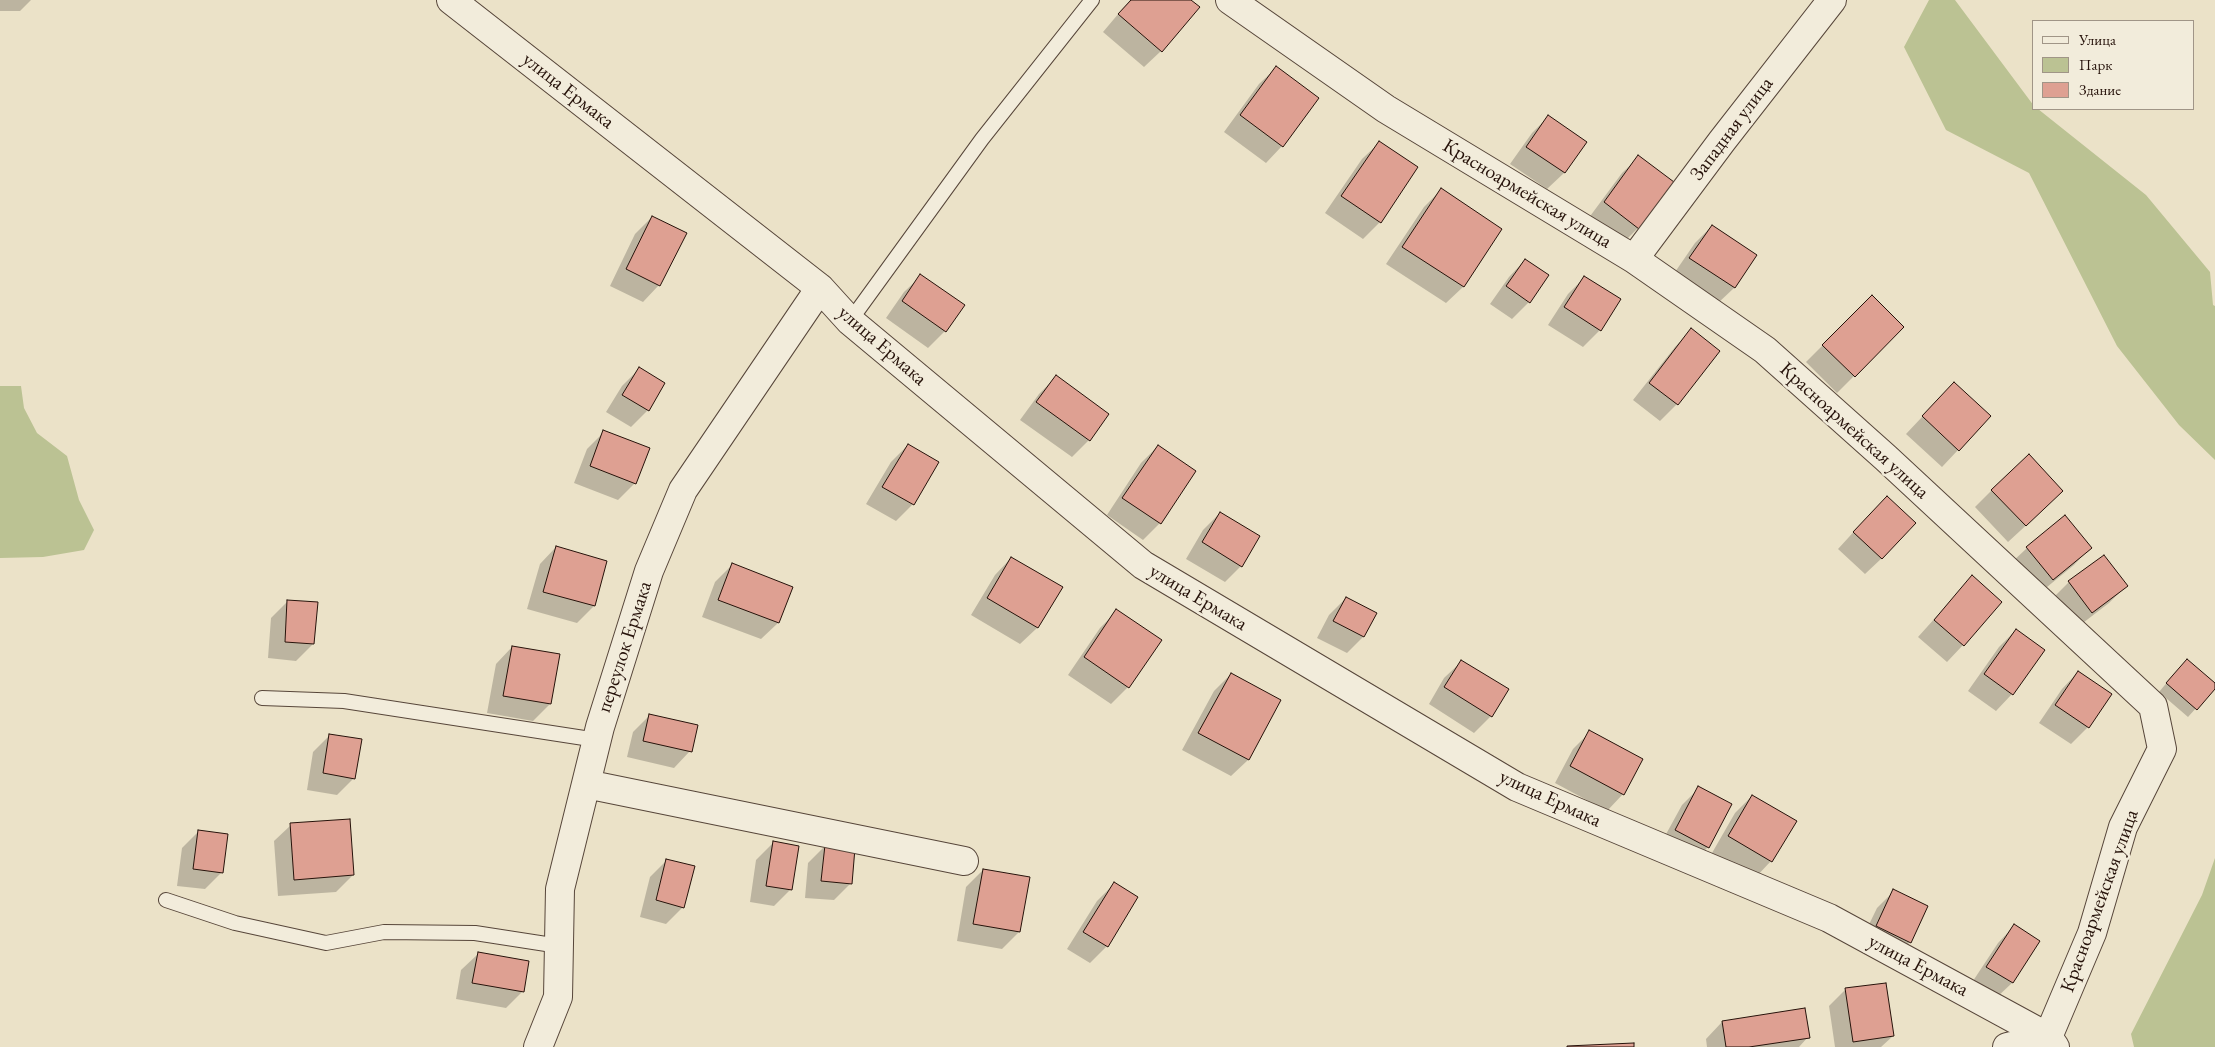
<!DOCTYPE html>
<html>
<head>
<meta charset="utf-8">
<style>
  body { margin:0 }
  #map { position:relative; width:2215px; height:1047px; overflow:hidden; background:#ebe2c8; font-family:"EB Garamond",serif }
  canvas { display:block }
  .legend { position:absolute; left:2032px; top:20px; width:162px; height:90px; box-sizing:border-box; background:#f2ecdb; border:1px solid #a09587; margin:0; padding:6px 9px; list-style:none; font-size:15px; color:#26120a }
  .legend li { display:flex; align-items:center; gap:10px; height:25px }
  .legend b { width:25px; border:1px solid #a09587 }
</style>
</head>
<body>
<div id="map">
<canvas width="2215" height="1047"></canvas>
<ul class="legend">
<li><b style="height:6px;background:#f2ecdb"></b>Улица</li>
<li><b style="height:14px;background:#bbc293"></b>Парк</li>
<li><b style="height:14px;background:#dea092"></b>Здание</li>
</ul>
</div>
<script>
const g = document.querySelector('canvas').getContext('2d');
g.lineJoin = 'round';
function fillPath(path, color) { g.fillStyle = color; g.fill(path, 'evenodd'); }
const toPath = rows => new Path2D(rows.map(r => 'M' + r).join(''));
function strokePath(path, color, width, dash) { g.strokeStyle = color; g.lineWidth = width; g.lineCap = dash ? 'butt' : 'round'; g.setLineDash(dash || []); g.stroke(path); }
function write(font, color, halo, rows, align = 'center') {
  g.font = font + ' "EB Garamond",serif'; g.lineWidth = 5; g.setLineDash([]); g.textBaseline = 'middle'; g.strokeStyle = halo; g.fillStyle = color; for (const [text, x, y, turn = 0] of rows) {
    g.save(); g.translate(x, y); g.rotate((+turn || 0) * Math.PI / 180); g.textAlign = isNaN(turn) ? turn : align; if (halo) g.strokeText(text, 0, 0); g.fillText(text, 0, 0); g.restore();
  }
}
fillPath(toPath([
  [1929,0,1955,0,2034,106,2034,109,2038,109,2146,195,2210,272,2213,305,2215,306,2215,460,2179,425,2117,346,2029,173,1946,130,1904,47],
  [0,386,21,386,24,408,37,433,67,456,79,500,94,530,84,550,43,557,0,558],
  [2215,858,2215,1047,2134,1047,2131,1034,2202,895]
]), '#bbc293');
fillPath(toPath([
  [0,0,31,0,20,11,0,11],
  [1130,0,1189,0,1161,51,1144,67,1103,32],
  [1276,68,1282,146,1266,163,1224,132,1259,84],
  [1548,117,1585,142,1564,173,1547,189,1510,164,1532,133],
  [1379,143,1417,168,1380,222,1363,239,1325,213,1362,159],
  [1639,157,1638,228,1621,245,1588,219,1622,173],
  [1441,190,1500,229,1463,287,1446,303,1386,264,1424,207],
  [652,217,659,285,643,302,610,286,635,234],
  [1712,226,1755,255,1734,288,1717,304,1673,275,1695,243],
  [1525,260,1547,276,1529,302,1512,319,1490,304,1509,277],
  [921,276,963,305,945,331,928,348,886,318,904,292],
  [1585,277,1600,330,1583,347,1548,325,1568,294],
  [1872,296,1903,327,1837,393,1806,362],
  [1691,330,1718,351,1677,404,1660,421,1633,400,1675,347],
  [639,369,648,410,631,427,606,412,622,386],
  [1056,377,1108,415,1089,440,1072,457,1020,420,1039,394],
  [1938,400,1958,450,1942,467,1906,434],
  [604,432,635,483,618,500,574,483,587,449],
  [908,445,913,504,896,521,866,504,891,462],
  [1158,446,1160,523,1143,540,1107,515,1141,463],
  [1992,490,2045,508,2008,542,1975,507],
  [1220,513,1241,566,1225,582,1186,559,1203,530],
  [1870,514,1882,558,1865,574,1838,549],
  [556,547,606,561,594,606,577,623,527,609,540,564],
  [2027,548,2090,548,2074,565,2036,596,2010,564],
  [1011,558,1061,588,1037,628,1020,644,971,615,995,575],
  [732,565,778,623,761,639,702,617,715,582],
  [1972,577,1963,645,1947,662,1918,637],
  [2069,582,2126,586,2109,603,2075,629,2053,598],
  [1346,598,1363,637,1347,653,1317,638,1329,615],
  [288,601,313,644,296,661,268,658,271,618],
  [1117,611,1128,687,1111,704,1068,675,1100,628],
  [2016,630,2012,694,1996,711,1968,691,1999,647],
  [512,647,550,704,533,721,487,713,496,664],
  [1461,662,1491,716,1474,733,1429,704,1444,678],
  [2179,668,2215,685,2215,687,2188,717,2159,692],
  [2078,672,2110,694,2088,727,2071,744,2039,723,2062,689],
  [1231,674,1280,701,1248,760,1231,776,1182,750,1214,691],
  [650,715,690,751,674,768,627,757,633,732],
  [1590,732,1623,794,1607,811,1555,783,1573,749],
  [330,735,354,778,337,795,307,790,313,752],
  [1699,788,1708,847,1691,864,1659,847,1682,805],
  [1752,796,1771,861,1755,878,1712,853,1735,813],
  [291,825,353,875,336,892,278,896,274,841],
  [199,831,222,872,205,889,177,886,182,848],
  [773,843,791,889,774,906,750,902,756,860],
  [825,846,851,883,834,900,805,898,808,863],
  [667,860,683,907,666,924,640,917,650,877],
  [983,870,1029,878,1019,932,1002,949,957,941,966,887],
  [1114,884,1137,898,1107,946,1090,963,1067,949,1097,901],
  [1894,891,1910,942,1893,959,1860,943,1877,908],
  [2014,926,2038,942,2012,983,1995,999,1971,984,1998,943],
  [478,954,523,991,506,1008,456,999,461,970],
  [1846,989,1893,1036,1881,1047,1835,1047,1829,1006],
  [1722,1022,1808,1037,1799,1047,1707,1047,1706,1039]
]), '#0003');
const building = toPath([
  [1131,0,1191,0,1200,7,1162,52,1118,14,1131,0],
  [1276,66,1319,98,1283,147,1240,115,1276,66],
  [1548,115,1587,142,1565,173,1526,147,1548,115],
  [1379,141,1418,167,1381,223,1341,196,1379,141],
  [1638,155,1674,182,1639,229,1604,202,1638,155],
  [1441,188,1502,229,1464,287,1402,247,1441,188],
  [652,216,687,233,660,286,626,269,652,216],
  [1712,225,1757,255,1735,288,1689,258,1712,225],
  [1525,259,1549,275,1530,303,1506,286,1525,259],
  [920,274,965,305,946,332,902,301,920,274],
  [1584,276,1621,299,1601,331,1564,307,1584,276],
  [1872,295,1904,327,1855,377,1822,345,1872,295],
  [1691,328,1720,351,1678,405,1649,383,1691,328],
  [639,367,665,383,649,411,622,395,639,367],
  [1056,375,1109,414,1090,441,1036,402,1056,375],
  [1954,382,1991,416,1959,451,1922,416,1954,382],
  [603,430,650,448,636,484,590,466,603,430],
  [908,444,939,462,914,505,882,487,908,444],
  [1158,445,1196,471,1161,524,1122,498,1158,445],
  [2029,454,2063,491,2026,526,1991,490,2029,454],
  [1887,496,1916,523,1882,559,1853,532,1887,496],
  [1220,512,1260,536,1242,567,1202,542,1220,512],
  [2065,515,2092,548,2053,580,2026,547,2065,515],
  [556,546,607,561,595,606,543,592,556,546],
  [2104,555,2128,586,2092,613,2068,581,2104,555],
  [1011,557,1063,587,1038,628,987,598,1011,557],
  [732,563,793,587,779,623,718,600,732,563],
  [1972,575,2002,602,1964,646,1934,620,1972,575],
  [1346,597,1377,613,1364,637,1333,621,1346,597],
  [287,600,318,602,314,644,285,642,287,600],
  [1116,609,1162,640,1129,688,1084,657,1116,609],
  [2016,629,2045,650,2013,695,1984,674,2016,629],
  [512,646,560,654,551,704,503,696,512,646],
  [2187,659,2215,683,2215,689,2197,710,2166,683,2187,659],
  [1461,660,1509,689,1492,717,1444,687,1461,660],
  [2078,671,2112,694,2089,728,2055,705,2078,671],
  [1231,673,1281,700,1249,760,1198,733,1231,673],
  [649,714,698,725,692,752,643,741,649,714],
  [1589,730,1643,759,1624,795,1570,766,1589,730],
  [329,734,362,739,355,779,323,773,329,734],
  [1698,786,1732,804,1709,848,1675,830,1698,786],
  [1752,795,1797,821,1772,862,1728,836,1752,795],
  [350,819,354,875,294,880,290,823,350,819],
  [198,830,228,834,223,873,193,869,198,830],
  [773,841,799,846,792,890,766,886,773,841],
  [825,845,855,848,852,884,821,881,825,845],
  [666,859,695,866,684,908,656,900,666,859],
  [983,869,1030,877,1020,932,973,924,983,869],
  [1114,882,1138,897,1108,947,1083,932,1114,882],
  [1893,889,1928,906,1911,943,1876,926,1893,889],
  [2014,924,2040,941,2013,983,1986,967,2014,924],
  [478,952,529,961,524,992,472,983,478,952],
  [1886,983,1894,1036,1853,1042,1845,988,1886,983],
  [1805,1008,1810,1038,1749,1047,1726,1047,1722,1021,1805,1008],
  [1634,1043,1634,1047,1567,1047,1567,1046,1634,1043]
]);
fillPath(building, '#dea092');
strokePath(building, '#26120a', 1);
const service = toPath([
  [850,321,982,139,1092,0],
  [262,698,344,701,597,740],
  [166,900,235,923,326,943,384,932,475,933,559,946]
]);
const minor = toPath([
  [451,0,820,288,850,321,1143,565,1517,787,1829,918,2048,1037,2055,1047],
  [1230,0,1386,109,1634,259,1765,350,1886,458,2153,706,2162,749,2123,827,2092,933,2048,1037],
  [1634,259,1722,141,1832,0],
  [586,784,964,861],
  [538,1047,558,997,560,889,600,727,649,571,683,490,820,288],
  [2007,1047,2048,1037]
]);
strokePath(service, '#57463a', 16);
strokePath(minor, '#57463a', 30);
strokePath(service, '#f2ecdb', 14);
strokePath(minor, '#f2ecdb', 28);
write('20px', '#26120a', '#f2ecdb', [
  ["улица Ермака",568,91,38],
  ["Западная улица",1732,129,-53],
  ["Красноармейская улица",1527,194,31],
  ["улица Ермака",882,346,41],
  ["Красноармейская улица",1854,431,42],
  ["улица Ермака",1198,598,31],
  ["переулок Ермака",625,647,-72],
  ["улица Ермака",1550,799,25],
  ["Красноармейская улица",2100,901,-70],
  ["улица Ермака",1918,966,28]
]);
</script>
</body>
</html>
